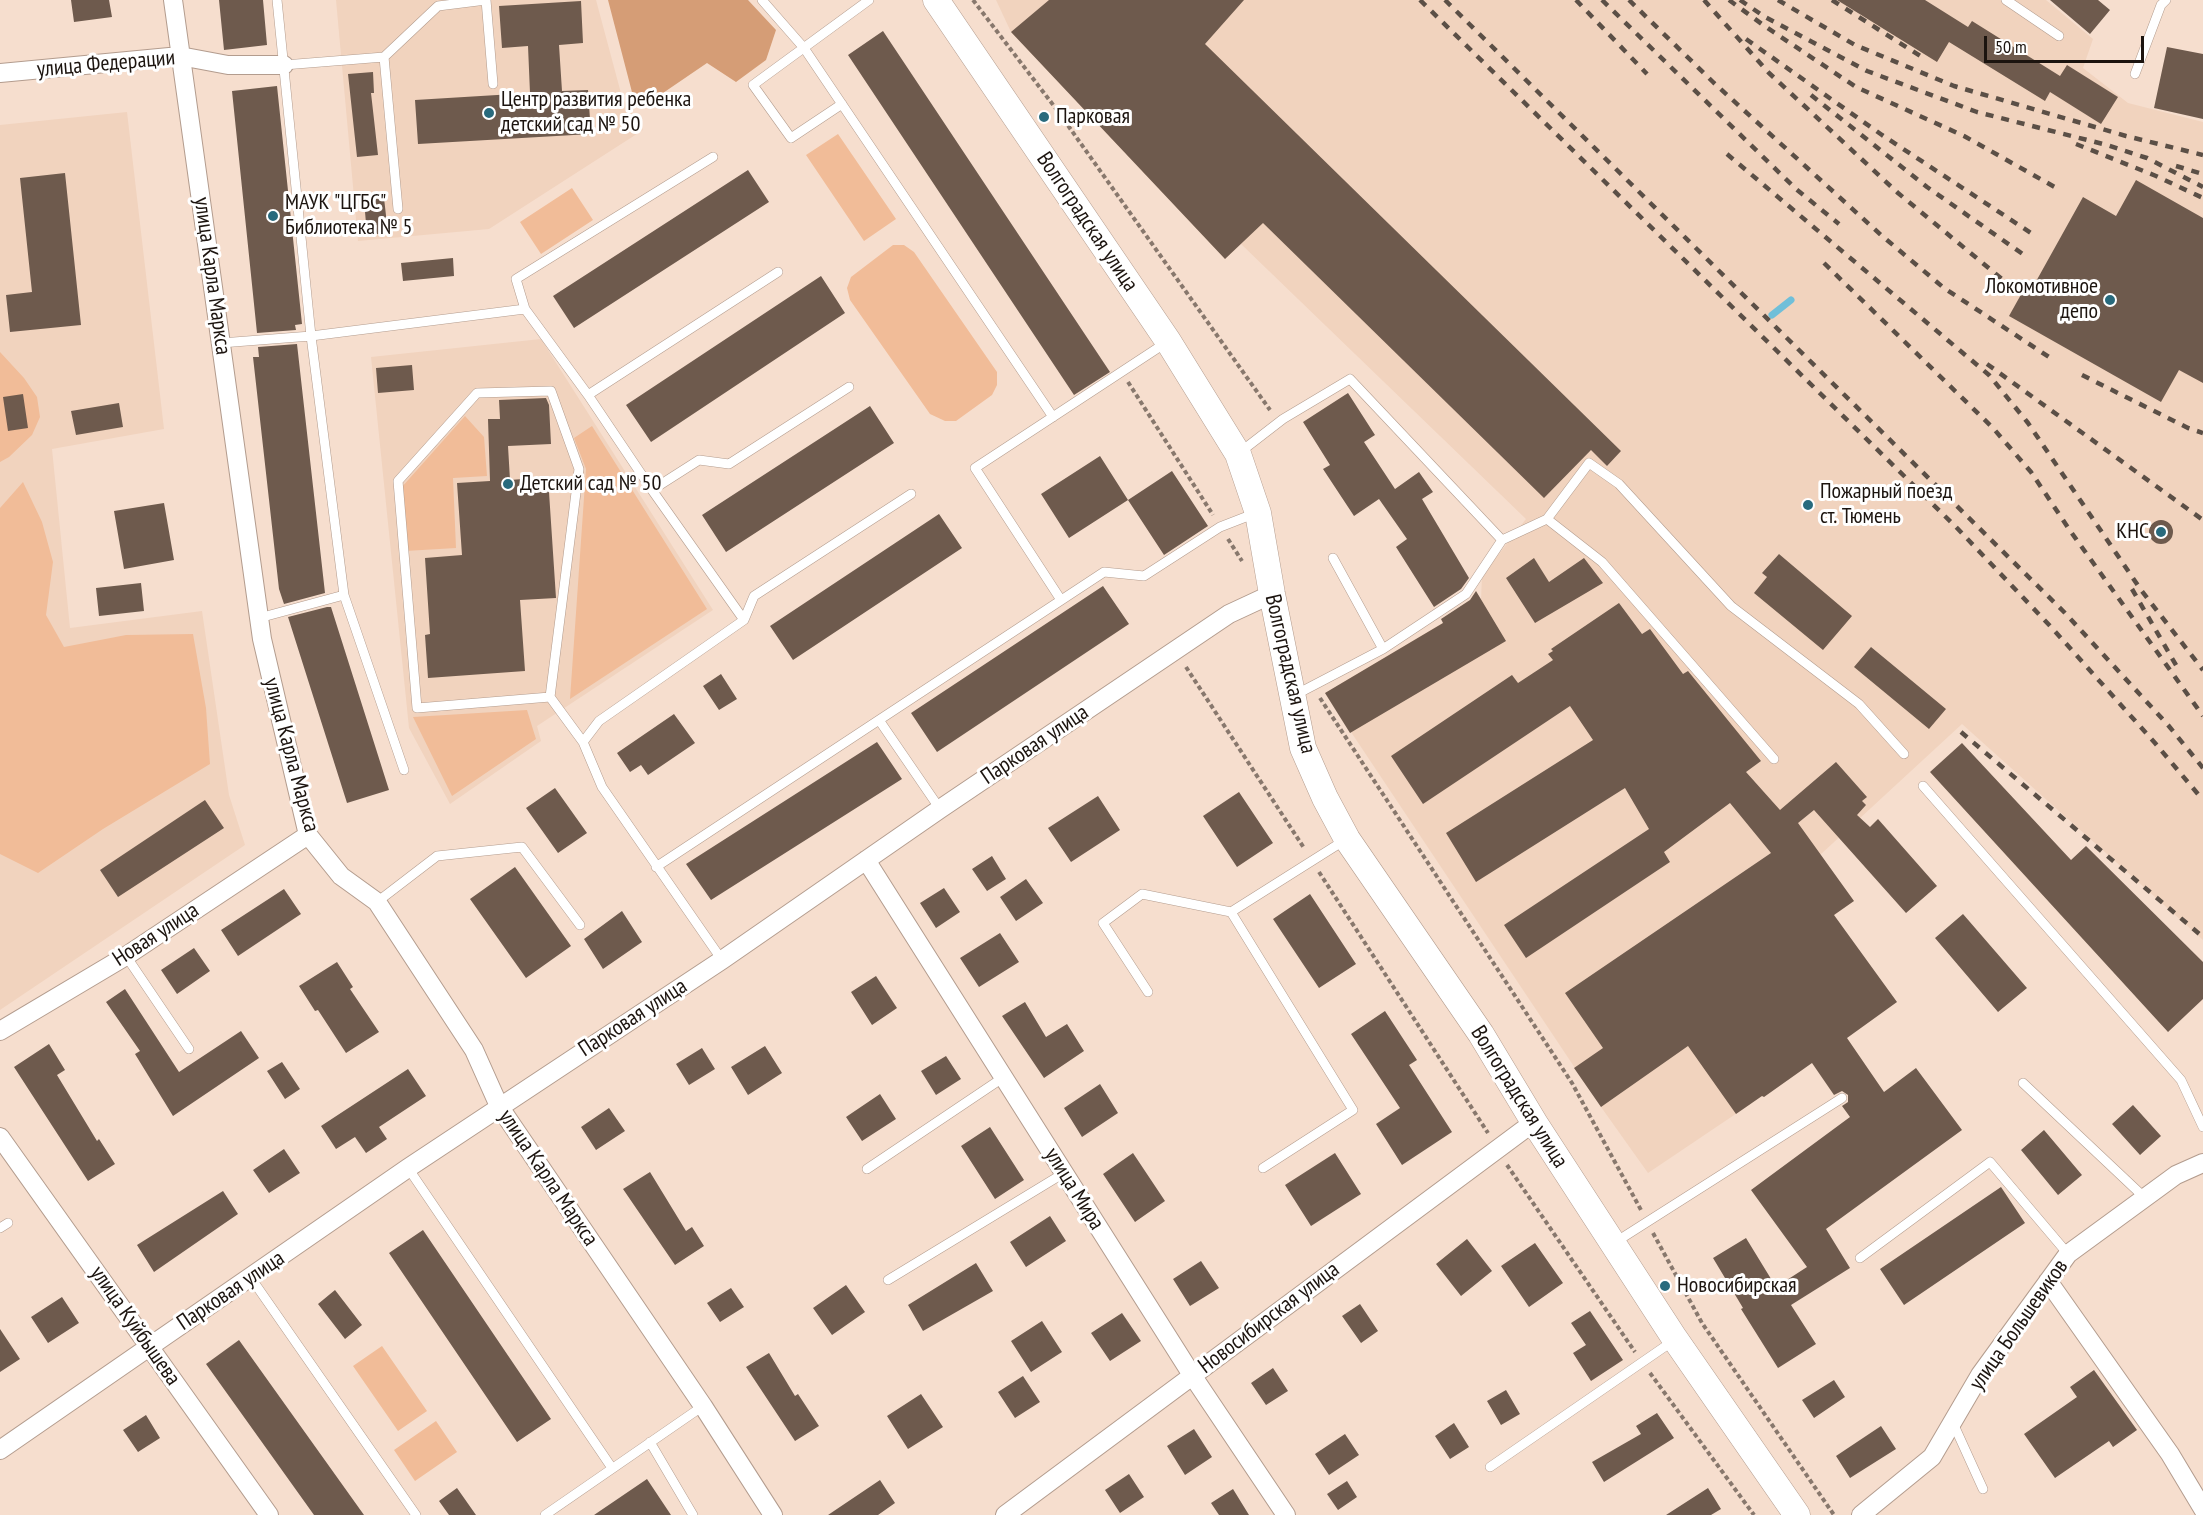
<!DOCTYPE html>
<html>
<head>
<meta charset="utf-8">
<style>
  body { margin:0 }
  #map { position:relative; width:2203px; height:1515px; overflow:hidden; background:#f6dece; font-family:"PT Sans Narrow",sans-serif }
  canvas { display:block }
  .scale { position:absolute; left:1984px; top:36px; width:160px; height:27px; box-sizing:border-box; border:3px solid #1c140f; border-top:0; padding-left:8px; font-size:18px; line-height:21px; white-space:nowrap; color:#1c140f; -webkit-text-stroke:4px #fff; paint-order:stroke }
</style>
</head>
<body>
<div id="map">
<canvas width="2203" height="1515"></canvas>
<div class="scale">50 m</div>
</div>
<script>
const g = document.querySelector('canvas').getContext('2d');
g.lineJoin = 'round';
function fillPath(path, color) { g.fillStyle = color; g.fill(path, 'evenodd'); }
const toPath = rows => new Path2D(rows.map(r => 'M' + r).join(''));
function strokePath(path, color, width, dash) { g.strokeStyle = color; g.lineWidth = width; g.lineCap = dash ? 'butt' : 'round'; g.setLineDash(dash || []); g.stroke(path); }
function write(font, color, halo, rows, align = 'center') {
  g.font = font + ' "PT Sans Narrow",sans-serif'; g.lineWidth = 6; g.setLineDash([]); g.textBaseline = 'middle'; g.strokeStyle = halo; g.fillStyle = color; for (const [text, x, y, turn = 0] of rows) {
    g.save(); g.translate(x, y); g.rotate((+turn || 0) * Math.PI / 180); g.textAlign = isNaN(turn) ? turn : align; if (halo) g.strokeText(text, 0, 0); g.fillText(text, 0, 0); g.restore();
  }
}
fillPath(toPath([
  [336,0,596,0,622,97,643,130,489,229,358,241],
  [996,0,2046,0,2093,39,2083,68,2128,103,2203,122,2203,940,1962,724,1820,855,1854,901,1693,1016,1752,1103,1648,1173,1601,1107,1325,693,1481,600,1482,576,1526,519,1241,244,1225,259,1011,32],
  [127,112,164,429,52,449,70,628,202,611,229,795,245,845,0,1010,0,125],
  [541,339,713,610,537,726,541,741,450,804,409,728,371,357]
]), '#f1d3be');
fillPath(toPath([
  [838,134,896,219,864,241,806,155],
  [572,188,593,220,541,254,520,222],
  [893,245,904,245,914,252,997,372,997,385,992,395,956,421,945,421,930,414,850,300,847,288,851,277],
  [0,352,24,378,37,397,40,417,32,435,9,457,0,462],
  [465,416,484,437,487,476,453,478,456,548,405,551,401,488],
  [592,426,707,609,570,699,586,469,574,438],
  [23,482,42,522,53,562,46,615,64,647,126,635,193,634,206,708,210,764,103,829,38,873,0,854,0,508],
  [527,710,536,739,452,796,413,717],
  [382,1346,427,1411,398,1431,353,1366],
  [436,1421,457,1452,415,1481,394,1450]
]), '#f1bc98');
fillPath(toPath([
  [608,0,748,0,776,30,766,60,736,82,707,63,663,93,633,96]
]), '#d59d76');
strokePath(toPath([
  [1772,315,1791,300]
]), '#70bfd9', 7);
fillPath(toPath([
  [71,0,109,0,112,17,74,22],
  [219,0,263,0,267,45,224,50],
  [1049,0,1244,0,1205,44,1621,451,1607,466,1591,450,1544,498,1263,223,1225,259,1011,32],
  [1837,0,1925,0,1968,27,1972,21,2060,76,2067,65,2118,97,2101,124,2050,92,2045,101,1949,42,1937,62],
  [2050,0,2098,0,2110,10,2090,34],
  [581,1,583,43,559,45,562,91,588,90,591,134,418,144,415,100,530,93,528,46,502,48,499,6],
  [883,31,1110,372,1074,395,848,55],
  [2167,47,2203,54,2203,119,2154,108],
  [373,72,374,93,371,93,378,155,357,157,348,74],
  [277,86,302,324,295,325,296,330,257,333,232,91],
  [748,170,769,202,574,328,553,296],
  [65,173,81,325,10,332,6,295,32,292,20,178],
  [2136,180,2203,218,2203,383,2179,370,2161,402,2009,316,2028,282,2034,285,2083,197,2116,216],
  [384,198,388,233,367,235,364,200],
  [453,258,454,276,403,281,401,263],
  [821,276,845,313,651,442,626,405],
  [297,344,325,593,284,604,279,589,253,357,259,357,258,347],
  [412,365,414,390,378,393,376,368],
  [1348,393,1375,435,1364,442,1395,489,1419,472,1433,492,1422,499,1469,578,1461,589,1434,607,1396,547,1407,539,1379,499,1354,516,1323,469,1330,465,1303,422],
  [23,394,28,428,8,431,3,397],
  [546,398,549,405,551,444,508,446,510,480,548,477,556,598,520,600,525,671,428,678,425,635,430,634,425,558,462,555,457,483,490,481,488,419,500,419,499,400],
  [119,403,123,427,76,435,71,411],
  [870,406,894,443,726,552,702,515],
  [1100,456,1128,500,1069,538,1041,494],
  [1172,471,1208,526,1164,555,1128,500],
  [164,503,174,560,124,569,114,511],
  [939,514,962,548,793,660,770,626],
  '2149 532a12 12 0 1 1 24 0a12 12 0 1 1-24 0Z',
  [1779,554,1852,616,1823,650,1754,593,1767,577,1762,573],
  [1534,558,1549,582,1584,558,1603,583,1535,623,1506,578],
  [141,583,144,611,99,616,96,588],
  [1103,586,1129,624,937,752,911,713],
  [1476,591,1506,641,1350,733,1325,693,1443,623,1441,619,1470,600],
  [1619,603,1642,634,1650,629,1683,674,1688,671,1761,761,1746,772,1780,810,1836,762,1867,797,1862,801,1866,805,1857,815,1870,827,1878,819,1937,886,1906,913,1814,810,1798,823,1854,901,1834,915,1897,1002,1847,1038,1884,1092,1916,1068,1962,1130,1826,1229,1850,1268,1791,1305,1816,1344,1778,1368,1741,1309,1743,1308,1713,1258,1746,1238,1776,1287,1807,1267,1751,1190,1850,1117,1842,1106,1848,1102,1848,1095,1842,1091,1834,1095,1812,1063,1764,1097,1762,1096,1736,1114,1688,1046,1601,1107,1574,1068,1603,1048,1565,993,1771,853,1730,803,1664,852,1670,862,1526,958,1504,925,1649,829,1625,788,1476,882,1446,833,1593,740,1570,706,1423,804,1391,756,1512,675,1518,683,1553,660,1548,654,1553,651,1551,649],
  [327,607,331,607,389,790,347,803,288,617],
  [1871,647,1946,709,1929,729,1854,667],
  [721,674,737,699,719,710,703,686],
  [674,714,695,743,648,775,641,765,630,772,617,753],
  [877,742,902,779,711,900,686,864],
  [1962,743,2071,860,2086,846,2203,962,2203,999,2168,1032,1930,772],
  [555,788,587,833,558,853,526,808],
  [1239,792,1273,843,1237,867,1203,816],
  [1098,796,1120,830,1071,862,1048,828],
  [205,800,224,828,118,897,100,870],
  [992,856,1006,879,987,891,972,869],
  [515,867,571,946,526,978,470,899],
  [1026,879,1043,903,1016,921,1000,897],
  [944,888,960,912,936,928,920,903],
  [284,889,301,914,238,956,221,930],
  [1310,894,1356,964,1319,988,1273,919],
  [622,911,642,942,603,969,584,939],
  [1963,914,2027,988,1998,1012,1935,938],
  [1000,933,1019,962,979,987,960,958],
  [194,948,210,971,177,994,161,970],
  [337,962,353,987,350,989,379,1032,346,1053,318,1010,315,1011,299,986],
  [876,976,897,1008,872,1025,851,992],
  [125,989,179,1072,241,1031,259,1058,173,1116,135,1054,140,1051,106,1002],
  [1025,1002,1046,1037,1067,1024,1084,1051,1044,1078,1002,1016],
  [1385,1011,1417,1060,1409,1065,1452,1132,1402,1165,1376,1124,1400,1108,1351,1034],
  [49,1044,65,1070,57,1075,97,1141,99,1139,115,1164,88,1181,14,1067],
  [765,1046,782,1073,748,1095,731,1067],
  [702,1048,715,1069,689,1085,676,1064],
  [946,1056,961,1079,936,1095,921,1071],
  [282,1062,300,1089,285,1099,267,1071],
  [408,1069,426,1096,379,1127,387,1139,366,1153,355,1137,336,1149,321,1126],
  [1100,1084,1118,1113,1082,1137,1064,1108],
  [880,1094,896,1119,862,1141,846,1117],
  [2133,1105,2161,1136,2140,1155,2112,1124],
  [609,1108,625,1131,596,1150,581,1127],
  [990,1127,1024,1180,995,1199,961,1146],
  [2044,1130,2082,1175,2058,1195,2021,1150],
  [284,1149,300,1173,269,1193,253,1170],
  [1133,1153,1165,1201,1135,1222,1103,1174],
  [1335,1153,1361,1194,1311,1226,1285,1185],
  [650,1172,686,1231,692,1227,704,1246,675,1265,623,1189],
  [2001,1187,2025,1223,1904,1305,1880,1269],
  [223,1191,238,1214,154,1272,137,1245],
  [1050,1216,1066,1241,1026,1267,1010,1242],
  [423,1230,551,1419,517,1442,389,1253],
  [1467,1239,1492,1271,1461,1296,1436,1264],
  [1535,1243,1563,1283,1529,1307,1501,1266],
  [1201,1261,1219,1288,1190,1306,1173,1279],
  [976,1263,993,1291,923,1331,908,1305],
  [846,1285,865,1312,832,1335,813,1308],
  [731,1288,744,1307,720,1322,707,1303],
  [335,1290,362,1325,345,1339,318,1304],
  [62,1297,79,1323,48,1343,31,1317],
  [1360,1304,1378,1331,1361,1343,1342,1316],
  [1590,1311,1623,1360,1591,1381,1573,1353,1586,1345,1571,1323],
  [1122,1313,1141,1341,1110,1361,1091,1333],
  [1042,1321,1062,1352,1031,1372,1011,1341],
  [0,1329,20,1359,0,1372],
  [239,1340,364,1515,314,1515,206,1364],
  [769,1353,795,1396,798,1394,819,1426,795,1441,746,1367],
  [1273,1368,1288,1391,1266,1405,1251,1383],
  [2094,1370,2137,1430,2113,1447,2109,1441,2055,1478,2024,1434,2077,1397,2070,1387],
  [1023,1376,1040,1402,1015,1418,998,1392],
  [1834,1380,1845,1397,1814,1418,1802,1400],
  [1506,1390,1520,1414,1501,1425,1487,1401],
  [921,1394,943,1427,908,1449,887,1416],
  [1657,1413,1674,1438,1604,1482,1592,1462,1641,1434,1636,1426],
  [146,1415,160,1438,138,1452,123,1430],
  [1454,1423,1469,1447,1450,1459,1435,1436],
  [1881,1426,1896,1449,1850,1478,1836,1456],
  [1194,1429,1212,1457,1185,1475,1167,1446],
  [1345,1434,1359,1455,1329,1475,1315,1454],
  [1129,1474,1144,1497,1120,1513,1105,1490],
  [647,1479,671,1515,594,1515],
  [880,1480,895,1503,878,1515,828,1515],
  [1347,1481,1357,1497,1338,1510,1327,1494],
  [457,1488,476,1515,449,1515,439,1501],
  [1708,1488,1721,1509,1711,1515,1666,1515],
  [1233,1489,1249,1515,1219,1515,1211,1503]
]), '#6e5a4d');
const lane = toPath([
  [277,0,311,336,525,309,588,395,652,490,744,620],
  [762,0,804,48,1053,417],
  [2006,0,2059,36],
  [384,57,398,209],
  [284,65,384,57,438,6,486,0,493,84],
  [2135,74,2161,5,2166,0],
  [842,104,791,138,753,85,869,0],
  [525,309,516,279,713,157],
  [221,343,311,336,344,595,259,618],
  [588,395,778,272],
  [1239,453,1283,419,1350,379,1502,540],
  [652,490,699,460,729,464,849,387],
  [1547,519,1589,463,1619,484,1731,606,1859,704,1904,754],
  [344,595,404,770],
  [1061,600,975,468,1167,342],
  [1383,649,1466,594,1502,540,1547,519,1602,562,1774,759],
  [1295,695,1383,649,1333,558],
  [550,697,417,708,398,481,477,393,551,391,579,469,550,697,583,742],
  [879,720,1104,572,1144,576,1220,527,1256,513],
  [1923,786,2181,1080,2203,1127],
  [656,867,879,720,940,809],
  [377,902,437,856,522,847,580,925],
  [126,956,189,1049],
  [722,960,602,787,583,742,599,721,744,620,754,596,911,494],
  [1148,992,1103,923,1142,894,1231,912],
  [2023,1083,2145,1198],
  [408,1168,612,1468],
  [1263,1168,1353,1110,1231,912,1345,840],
  [867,1169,1004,1077],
  [0,1228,8,1223],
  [1614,1243,1842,1098],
  [1860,1258,1990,1162,2068,1254],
  [251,1278,416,1515],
  [888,1280,1064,1173],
  [1953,1423,1983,1489],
  [650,1442,693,1515],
  [1490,1467,1673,1341],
  [545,1515,703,1406]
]);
const street = toPath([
  [173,0,262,639,308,835,341,876,377,902,474,1050,499,1106,703,1406,773,1515],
  [0,73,180,56,228,65,284,65],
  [866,860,1192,1375,1286,1515],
  [0,1031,126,956,308,835],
  [0,1137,269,1515],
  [2048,1281,2170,1454,2203,1509],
  [0,1450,408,1168,722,960,940,809,1229,614,1272,594],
  [1005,1515,1534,1122],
  [1861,1515,1932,1457,1980,1375,2068,1254,2176,1175,2203,1163]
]);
const secondary = toPath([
  [936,0,1168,341,1238,454,1258,513,1272,594,1303,748,1325,798,1347,839,1481,1034,1534,1122,1675,1339,1797,1515]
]);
strokePath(lane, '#b39c8e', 10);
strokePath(street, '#b39c8e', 20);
strokePath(secondary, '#b39c8e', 27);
strokePath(toPath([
  [973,0,1057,110,1270,410],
  [1128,382,1213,515],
  [1228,539,1242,561],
  [1186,667,1304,848],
  [1320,698,1572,1083,1641,1210],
  [1319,872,1488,1133],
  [1507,1165,1635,1352],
  [1653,1233,1702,1323,1834,1515],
  [1650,1373,1754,1515]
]), '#88786d', 4, [4.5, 3]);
strokePath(lane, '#fff', 9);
strokePath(street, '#fff', 18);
strokePath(secondary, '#fff', 26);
strokePath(toPath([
  [1420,0,1957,528,2052,628,2155,743,2203,800],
  [1445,0,2065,613,2168,725,2203,768],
  [1576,0,1647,74],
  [1602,0,1796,189,1839,224],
  [1629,0,1714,83,1881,235,1944,288,2049,357],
  [1704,0,1769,73,1898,193,2008,284],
  [1729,0,1766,27,1856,87,1964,136,2060,190],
  [1740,0,1765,17,1867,71,1977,112,2107,145,2147,158,2203,187],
  [1778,0,1855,45,1954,86,2126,136,2203,155],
  [1832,0,1925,59],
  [1746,39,1882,135,2031,233],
  [1811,95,1927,187,2027,257],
  [2076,144,2156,176,2203,198],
  [1727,154,1989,375,2028,423,2141,590,2203,670],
  [2176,166,2203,174],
  [1824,263,1993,428,2031,472,2071,532,2203,716],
  [1987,364,2203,520],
  [2082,375,2188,428,2203,433],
  [2132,589,2180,672],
  [1961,732,2203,937]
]), '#5b4f46', 4.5, [8, 8]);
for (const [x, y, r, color] of [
  [489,113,6,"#286a7d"],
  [1044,117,6,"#286a7d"],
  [273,216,6,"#286a7d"],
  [2110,300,6,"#286a7d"],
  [508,484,6,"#286a7d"],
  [1808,505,6,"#286a7d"],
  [2161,532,6,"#286a7d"],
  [1665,1286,6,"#286a7d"]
]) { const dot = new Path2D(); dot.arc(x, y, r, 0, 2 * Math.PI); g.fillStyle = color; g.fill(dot); strokePath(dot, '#fff', 2); }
write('22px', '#1c140f', '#fff', [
  ["улица Федерации",106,64,-5],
  ["Волгоградская улица",1087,222,56],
  ["улица Карла Маркса",212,276,82],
  ["Волгоградская улица",1290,674,77],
  ["Парковая улица",1035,745,-34],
  ["улица Карла Маркса",291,755,75],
  ["Новая улица",156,935,-33],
  ["Парковая улица",633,1018,-33],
  ["Волгоградская улица",1519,1097,58],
  ["улица Карла Маркса",548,1178,56],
  ["улица Мира",1074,1189,58],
  ["Парковая улица",231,1291,-34],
  ["Новосибирская улица",1269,1318,-37],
  ["улица Большевиков",2019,1325,-55],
  ["улица Куйбышева",135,1326,55]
]);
write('22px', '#1c140f', '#fff', [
  ["Центр развития ребенка",501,100],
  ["детский сад № 50",501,125],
  ["Парковая",1056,117],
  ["МАУК \"ЦГБС\"",285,203],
  ["Библиотека № 5",285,228],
  ["Локомотивное",2098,287,"right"],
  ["депо",2098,312,"right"],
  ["Детский сад № 50",520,484],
  ["Пожарный поезд",1820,492],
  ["ст. Тюмень",1820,517],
  ["КНС",2149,532,"right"],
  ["Новосибирская",1677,1286]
], 'left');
</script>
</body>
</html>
